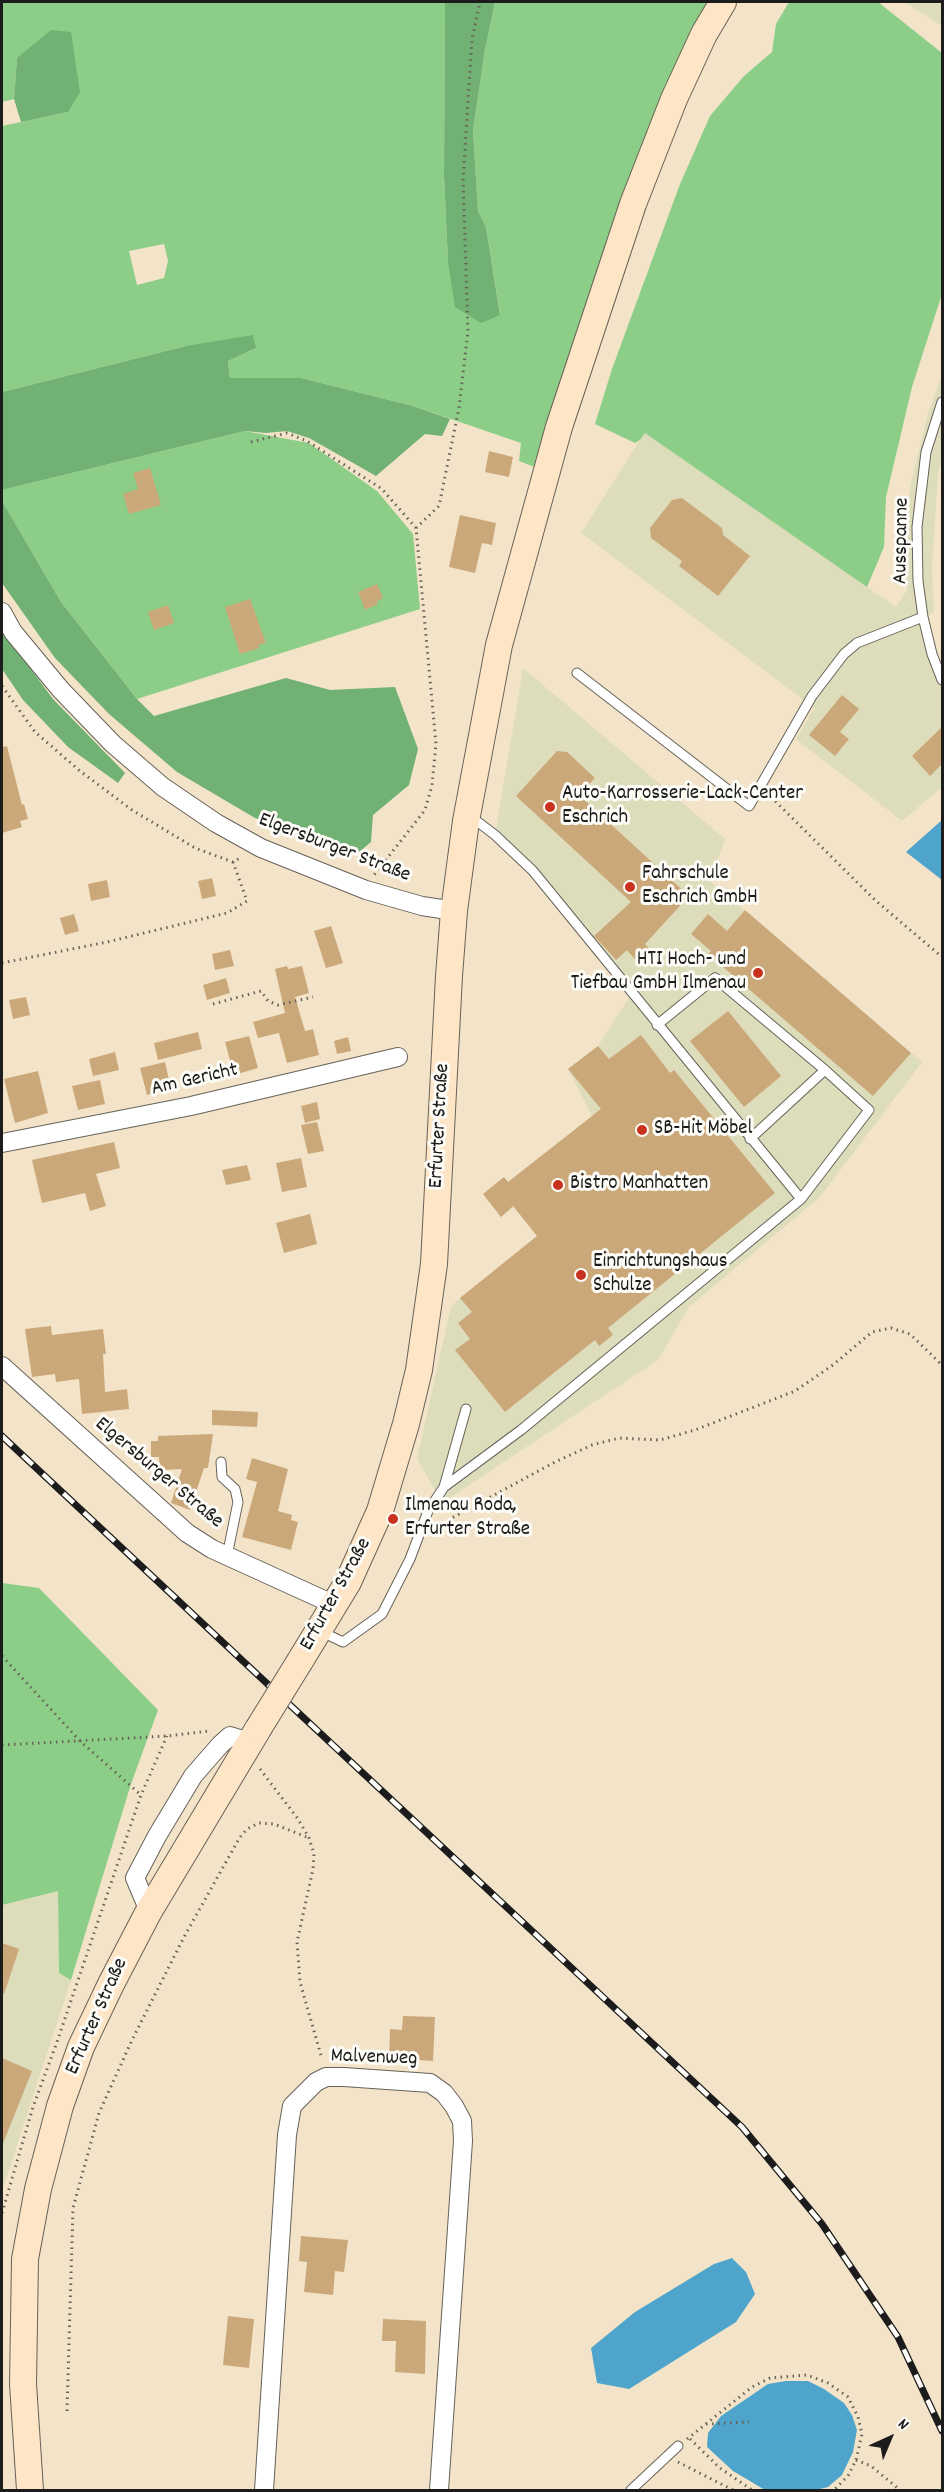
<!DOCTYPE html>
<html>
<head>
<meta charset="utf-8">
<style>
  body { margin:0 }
  #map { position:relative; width:944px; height:2492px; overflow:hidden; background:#f3e4c9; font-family:Dekko,sans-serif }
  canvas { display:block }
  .frame { position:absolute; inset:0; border:3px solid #1c1c1c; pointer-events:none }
  .north { position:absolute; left:860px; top:2408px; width:60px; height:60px; -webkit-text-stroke:4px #fdfcf7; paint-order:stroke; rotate:44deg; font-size:16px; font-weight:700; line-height:24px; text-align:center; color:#1c1c1c }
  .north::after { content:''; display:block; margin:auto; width:21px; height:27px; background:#1c1c1c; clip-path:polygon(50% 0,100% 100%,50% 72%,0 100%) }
</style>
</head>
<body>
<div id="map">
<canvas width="944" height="2492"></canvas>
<div class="frame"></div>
<div class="north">N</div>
</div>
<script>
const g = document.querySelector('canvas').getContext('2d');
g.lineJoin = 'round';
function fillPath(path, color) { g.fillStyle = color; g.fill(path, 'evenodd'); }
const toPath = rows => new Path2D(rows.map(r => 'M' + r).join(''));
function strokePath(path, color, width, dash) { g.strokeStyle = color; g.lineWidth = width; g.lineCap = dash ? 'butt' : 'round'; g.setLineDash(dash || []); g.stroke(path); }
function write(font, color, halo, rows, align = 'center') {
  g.font = font + ' Dekko,sans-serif'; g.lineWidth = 6; g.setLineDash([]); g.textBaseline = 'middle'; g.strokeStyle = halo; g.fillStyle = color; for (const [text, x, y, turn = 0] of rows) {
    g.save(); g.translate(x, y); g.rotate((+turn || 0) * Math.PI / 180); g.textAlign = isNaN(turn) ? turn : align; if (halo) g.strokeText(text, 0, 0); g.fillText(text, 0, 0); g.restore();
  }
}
fillPath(toPath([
  [904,2,942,2,942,26],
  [942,375,942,459,938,474,932,569,934,612,923,618,942,680,942,787,902,821,796,739,814,708,581,533,645,432,896,607,907,590,904,529,911,483,928,414],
  [523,668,725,839,710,881,922,1062,820,1197,689,1307,658,1360,442,1503,417,1459,451,1306,537,1236,514,1207,501,1217,483,1194,504,1177,508,1182,592,1116,568,1069,598,1046,632,993,533,871,495,835],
  [58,1890,59,1973,71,1980,2,2191,2,1905]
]), '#deddbb');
fillPath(toPath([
  [2,2,445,2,444,176,448,262,500,314,486,227,478,211,473,130,485,50,495,2,710,2,537,468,519,461,521,443,413,406,301,378,230,378,228,361,256,348,186,346,2,392,2,126,68,112,17,58,14,99,2,102],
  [164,244,168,261,164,278,137,285,129,251],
  [789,2,878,2,942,53,942,294,912,387,886,497,884,547,867,587,645,433,640,440,635,443,595,424,612,369,680,184,710,116,744,76,772,52,776,24],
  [245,431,309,443,377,491,413,534,420,609,137,699,61,602,2,501,2,490],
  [2,1583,39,1588,158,1710,131,1784,71,1980,59,1973,58,1891,2,1905]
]), '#8cce87');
fillPath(toPath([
  [445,2,495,2,485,50,473,130,478,211,486,227,500,315,481,323,455,307,448,262,444,176],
  [51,30,71,32,80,92,68,112,21,122,14,99,17,58],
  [253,335,256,348,228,361,230,378,301,378,413,406,450,419,442,436,425,434,376,476,309,438,287,431,266,433,245,431,2,490,2,392,186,346],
  [2,501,61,602,137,699,154,716,286,678,330,690,395,687,418,749,409,785,373,815,371,842,359,852,255,818,177,772,109,714,55,658,2,583],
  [2,630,53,699,125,773,118,783,68,747,23,700,2,669]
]), '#71b174');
fillPath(toPath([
  [942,820,942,880,906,852],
  [732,2258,746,2272,755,2294,736,2322,629,2389,597,2383,591,2348,635,2312,714,2264],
  [786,2381,808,2381,824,2389,844,2403,852,2415,857,2430,853,2452,842,2475,828,2487,816,2490,765,2490,733,2471,707,2447,708,2433,721,2416,768,2384]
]), '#4fa4cb');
fillPath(toPath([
  [489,451,513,457,509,477,485,472],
  [150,468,161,505,129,514,123,494,138,489,133,473],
  [682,498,722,528,723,535,750,556,718,596,679,566,682,561,651,538,650,528,672,500],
  [460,515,496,523,492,545,482,543,475,573,449,567],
  [377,584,383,598,377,601,378,604,365,610,358,592],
  [250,599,266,643,259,645,259,648,240,654,225,607],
  [168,605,174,623,154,630,148,612],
  [842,695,859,709,840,732,849,739,835,756,809,735],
  [942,727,942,764,930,776,912,756],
  [7,746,22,805,24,804,28,819,20,821,22,827,2,833,2,747],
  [557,751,567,752,595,778,579,795,689,896,645,944,652,952,639,964,627,950,616,960,594,936,631,902,516,796],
  [212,878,216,896,202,899,198,881],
  [107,880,110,897,91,901,88,884],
  [745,910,911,1053,873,1096,708,954,711,951,691,934,708,914,727,931],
  [74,914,79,931,65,935,60,918],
  [331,926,343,963,326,968,314,931],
  [230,950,234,966,215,970,212,954],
  [287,966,288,969,302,966,309,993,295,997,305,1031,313,1029,319,1055,287,1063,279,1033,258,1038,253,1022,285,1013,275,969],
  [226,978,230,993,207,1000,203,985],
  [26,997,30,1015,13,1019,9,1000],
  [728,1011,781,1076,744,1107,690,1041],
  [198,1032,202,1049,158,1060,154,1043],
  [641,1035,670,1073,674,1070,775,1193,608,1328,613,1335,599,1346,595,1340,505,1412,455,1350,470,1339,458,1323,472,1312,460,1298,537,1236,513,1206,501,1217,483,1194,504,1177,508,1182,601,1109,568,1069,598,1046,609,1059],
  [249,1036,258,1068,234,1075,225,1042],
  [348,1037,351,1051,337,1054,334,1041],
  [115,1052,119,1070,93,1076,89,1059],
  [165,1062,171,1089,147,1095,140,1068],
  [38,1071,48,1113,15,1123,4,1079],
  [100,1080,105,1104,78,1110,72,1086],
  [317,1102,320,1119,305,1123,301,1106],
  [317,1122,324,1151,308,1154,301,1125],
  [114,1142,120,1168,96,1174,106,1206,90,1211,85,1193,42,1203,32,1160],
  [301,1158,307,1187,282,1192,276,1163],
  [247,1165,251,1180,226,1185,222,1170],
  [310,1214,317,1244,284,1253,276,1223],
  [51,1326,52,1335,103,1329,106,1354,103,1354,105,1392,127,1389,129,1409,82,1414,79,1379,56,1382,55,1374,32,1377,25,1329],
  [212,1410,258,1412,257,1427,212,1425],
  [213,1434,208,1468,204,1468,190,1510,171,1503,182,1469,160,1470,159,1457,151,1457,151,1441,158,1441,158,1436],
  [252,1458,288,1469,278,1511,292,1515,291,1520,298,1522,291,1550,242,1537,257,1482,246,1479],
  [2,1943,19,1949,4,1994,2,1993],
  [403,2016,435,2017,433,2061,389,2058,390,2029,402,2030],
  [2,2058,32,2071,2,2146],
  [301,2236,348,2240,344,2272,335,2271,333,2295,304,2292,307,2262,299,2261],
  [228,2316,254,2319,249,2368,223,2365],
  [383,2319,426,2321,425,2374,395,2372,396,2341,382,2341]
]), '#cba879');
const lane = toPath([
  [942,402,926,452,917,527,918,581,923,617,932,654,942,680],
  [577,673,749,806,812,696,844,654,857,643,923,617],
  [657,1025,715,978,825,1070],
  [750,1139,825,1070,869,1110,801,1199],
  [221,1462,222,1477,235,1489,238,1502,227,1556],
  [444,1487,466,1409],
  [320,1631,343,1642,382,1614,410,1559,428,1511,444,1487,521,1430,801,1199,533,871,495,835,478,822,468,822],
  [631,2490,678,2446]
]);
const street = toPath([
  [2,612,13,632,61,690,113,744,163,787,216,823,261,848,366,890,422,906,454,911],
  [2,1143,191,1106,398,1057],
  [2,1366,187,1533,212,1549,335,1605],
  [149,1911,135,1878,157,1836,193,1776,220,1745,230,1736,250,1742],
  [264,2490,287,2135,292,2106,316,2082,326,2077,344,2077,430,2083,444,2093,454,2106,462,2121,463,2141,439,2490]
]);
const secondary = toPath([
  [300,1661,348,1582,380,1511,406,1424,419,1370,434,1264,449,976,454,911,466,821,499,645,559,427,633,204,674,99,704,34,723,2],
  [30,2490,23,2384,25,2259,38,2189,60,2106,81,2047,111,1984,149,1911,258,1729]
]);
strokePath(lane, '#676259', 11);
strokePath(street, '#676259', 20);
strokePath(secondary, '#676259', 28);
strokePath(toPath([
  [251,442,287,433,307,441,382,489,416,528,436,744,432,785,425,810,374,875],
  [416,528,439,506,459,408,468,331,463,181,472,39,480,2],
  [2,686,35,732,80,771,132,810,195,848,233,862,240,858],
  [771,797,875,900,942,957],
  [2,963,107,942,227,913,247,901,233,862],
  [213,1004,261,991,268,1001,278,1005,313,997],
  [437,1526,555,1462,592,1445,619,1438,660,1440,695,1430,795,1391,833,1365,872,1332,891,1328,910,1334,942,1365],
  [2,1656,80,1741,141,1795],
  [2,1745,167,1736,209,1731],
  [260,1769,298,1819,309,1838,314,1854,313,1869,297,1942,300,1982,322,2059],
  [2,2213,33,2107,57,2042,141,1795,167,1736],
  [67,2411,73,2208,99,2113,132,2040,184,1937,240,1837,247,1829,259,1823,274,1824,309,1838],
  [706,2424,749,2422],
  [687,2439,752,2387,770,2378,807,2375,828,2383,848,2397,858,2417,862,2434,856,2460,848,2476,834,2490],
  [690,2439,720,2468,752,2490],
  [856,2460,871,2466,900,2490],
  [678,2462,733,2490]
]), '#676259', 3, [1.5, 4.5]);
strokePath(lane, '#fff', 9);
strokePath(street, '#fff', 18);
strokePath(secondary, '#fde5c5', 26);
const rail = toPath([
  [2,1436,742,2127,822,2224,898,2337,942,2431]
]);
strokePath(rail, '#1c1c1c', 7);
strokePath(rail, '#fdfcf7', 4.5, [14]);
const secondaryBridge = toPath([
  [258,1729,300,1661]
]);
strokePath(secondaryBridge, '#676259', 28, []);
strokePath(secondaryBridge, '#fde5c5', 26);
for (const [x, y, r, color] of [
  [550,807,6,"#c8321e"],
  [630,887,6,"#c8321e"],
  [758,973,6,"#c8321e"],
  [642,1130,6,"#c8321e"],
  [558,1185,6,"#c8321e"],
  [581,1275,6,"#c8321e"],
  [393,1519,6,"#c8321e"]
]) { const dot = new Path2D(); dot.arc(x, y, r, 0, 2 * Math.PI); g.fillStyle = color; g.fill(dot); strokePath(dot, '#fdfcf7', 2); }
write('21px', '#1c1c1c', '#fdfcf7', [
  ["Ausspanne",903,541,-89],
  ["Elgersburger Straße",334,849,21],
  ["Am Gericht",195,1081,-13],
  ["Erfurter Straße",441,1126,-87],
  ["Elgersburger Straße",158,1474,40],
  ["Erfurter Straße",337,1595,-61],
  ["Erfurter Straße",98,2017,-66],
  ["Malvenweg",374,2059,2]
]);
write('21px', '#1c1c1c', '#fdfcf7', [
  ["Auto-Karrosserie-Lack-Center",562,795],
  ["Eschrich",562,819],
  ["Fahrschule",642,875],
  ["Eschrich GmbH",642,899],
  ["HTI Hoch- und",746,961,"right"],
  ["Tiefbau GmbH Ilmenau",746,985,"right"],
  ["SB-Hit Möbel",654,1130],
  ["Bistro Manhatten",570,1185],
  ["Einrichtungshaus",593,1263],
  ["Schulze",593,1287],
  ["Ilmenau Roda,",405,1507],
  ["Erfurter Straße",405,1531]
], 'left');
</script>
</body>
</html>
